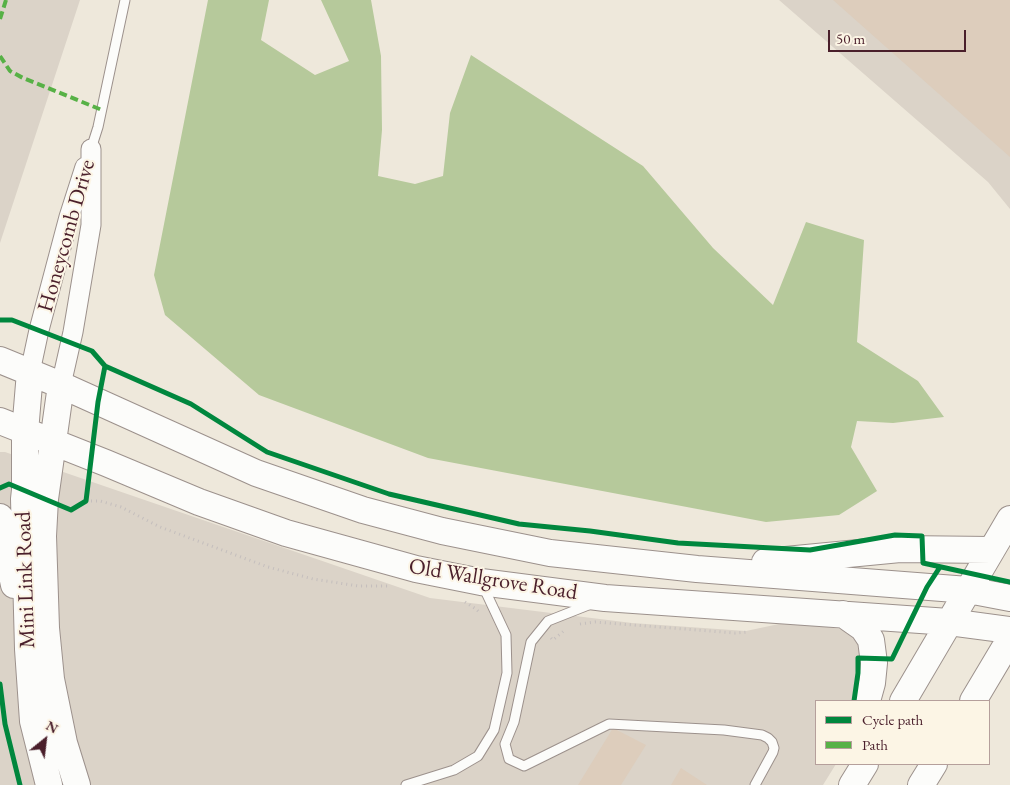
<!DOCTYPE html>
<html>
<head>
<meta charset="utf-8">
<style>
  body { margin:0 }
  #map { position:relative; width:1010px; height:785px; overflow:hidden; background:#eee8db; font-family:"EB Garamond",serif }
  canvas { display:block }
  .legend { position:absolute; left:815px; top:700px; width:175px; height:65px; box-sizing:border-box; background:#fcf5e5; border:1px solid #b59f9b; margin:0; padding:6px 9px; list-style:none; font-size:15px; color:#4a1f2b }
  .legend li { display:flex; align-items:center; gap:10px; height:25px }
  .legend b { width:25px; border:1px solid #b59f9b }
  .north { position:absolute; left:20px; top:715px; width:50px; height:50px; -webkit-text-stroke:4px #fcf5e5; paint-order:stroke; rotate:29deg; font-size:14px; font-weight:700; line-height:20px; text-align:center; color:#4a1f2b }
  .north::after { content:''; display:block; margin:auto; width:18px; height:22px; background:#4a1f2b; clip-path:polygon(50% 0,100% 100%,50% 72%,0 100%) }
  .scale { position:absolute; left:828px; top:30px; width:138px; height:22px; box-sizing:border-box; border:2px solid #4a1f2b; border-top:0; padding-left:6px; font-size:15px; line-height:18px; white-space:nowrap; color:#4a1f2b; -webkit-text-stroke:4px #fcf5e5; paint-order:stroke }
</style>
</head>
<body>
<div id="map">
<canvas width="1010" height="785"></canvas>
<ul class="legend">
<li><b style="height:6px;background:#00873e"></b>Cycle path</li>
<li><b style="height:6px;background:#57b146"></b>Path</li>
</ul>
<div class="north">N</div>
<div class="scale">50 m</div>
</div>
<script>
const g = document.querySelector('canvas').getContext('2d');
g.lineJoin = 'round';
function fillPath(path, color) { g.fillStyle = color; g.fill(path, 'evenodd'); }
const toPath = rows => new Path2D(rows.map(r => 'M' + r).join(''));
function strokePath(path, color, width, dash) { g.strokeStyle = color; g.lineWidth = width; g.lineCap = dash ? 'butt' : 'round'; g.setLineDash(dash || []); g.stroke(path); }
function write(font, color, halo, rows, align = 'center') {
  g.font = font + ' "EB Garamond",serif'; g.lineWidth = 4; g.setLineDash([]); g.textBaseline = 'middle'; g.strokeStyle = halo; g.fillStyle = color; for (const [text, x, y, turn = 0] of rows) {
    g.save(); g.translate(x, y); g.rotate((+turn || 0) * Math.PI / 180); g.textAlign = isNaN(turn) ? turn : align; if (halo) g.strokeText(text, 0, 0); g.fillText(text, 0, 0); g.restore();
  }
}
fillPath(toPath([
  [0,0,80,0,0,243],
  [779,0,1010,0,1010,209,988,182],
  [0,452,5,452,430,598,632,623,746,631,779,624,818,625,844,630,855,639,866,654,864,701,816,701,816,764,836,764,823,785,0,785]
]), '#dbd3c8');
fillPath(toPath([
  [208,0,269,0,261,40,315,75,349,61,321,0,371,0,381,56,382,130,378,176,415,184,443,176,450,113,471,55,643,166,713,248,773,305,806,222,864,240,857,342,918,381,944,417,893,423,857,421,851,447,877,491,839,515,766,522,428,458,259,395,165,315,154,275]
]), '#b6c99b');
fillPath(toPath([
  [833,0,1010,0,1010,157],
  [613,728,646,745,621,785,578,785],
  [681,768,707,785,671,785]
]), '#ddcdbc');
const lane = toPath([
  [91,149,98,127,125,0],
  [591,604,548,621,531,642,514,722,505,744,509,759,524,766,609,724,724,730,762,735,768,738,772,742,774,748,773,752,755,785],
  [406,785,454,770,478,756,494,730,507,673,506,635,483,586]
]);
const street = toPath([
  [30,372,39,330,69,217,85,167],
  [61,385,73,332,91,225,91,149]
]);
const secondary = toPath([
  [0,360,61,385,256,473,363,510,442,531,550,553,697,569,968,590,1010,598],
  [30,372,25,432,25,490,24,499,28,649,33,721,49,785],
  [61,385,45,499,43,536,46,628,51,679,64,743,77,785],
  [0,421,106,463,199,502,286,533,416,569,481,582,605,598,949,622,1010,630],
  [0,517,14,585],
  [765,562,900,549,991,550],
  [843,614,863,628,871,640,874,663,872,683,867,701],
  [903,701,1010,519],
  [973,701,1010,639],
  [852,785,865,764],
  [921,785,934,764]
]);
strokePath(lane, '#9c918c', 11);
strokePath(street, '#9c918c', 21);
strokePath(secondary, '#9c918c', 28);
strokePath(toPath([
  [86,501,100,501,121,507,160,527,268,567,313,579,358,586,391,586],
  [465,602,476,609,480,613],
  [580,624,595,622,735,633,748,632],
  [551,638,553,640,565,630]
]), '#c4bebd', 3, [1, 4]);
strokePath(lane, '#fcfcfa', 9);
strokePath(street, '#fcfcfa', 19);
strokePath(secondary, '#fcfcfa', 26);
strokePath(toPath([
  [0,19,6,0],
  [0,56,10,71,23,78,102,110]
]), '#57b146', 4, [8, 4]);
strokePath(toPath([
  [0,320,12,320,92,351,105,366,191,404,267,452,389,494,519,524,590,531,678,543,810,550,895,535,922,536,923,563,1010,582],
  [0,488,9,484,71,510,86,501,98,402,105,366],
  [0,684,5,724,20,785],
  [854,701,858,673,858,658,892,659,927,587,940,567]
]), '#00873e', 5);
write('22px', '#4a1f2b', '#fcf5e5', [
  ["Honeycomb Drive",67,236,-74],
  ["Mini Link Road",26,580,-92],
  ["Old Wallgrove Road",493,580,9]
]);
</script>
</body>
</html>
